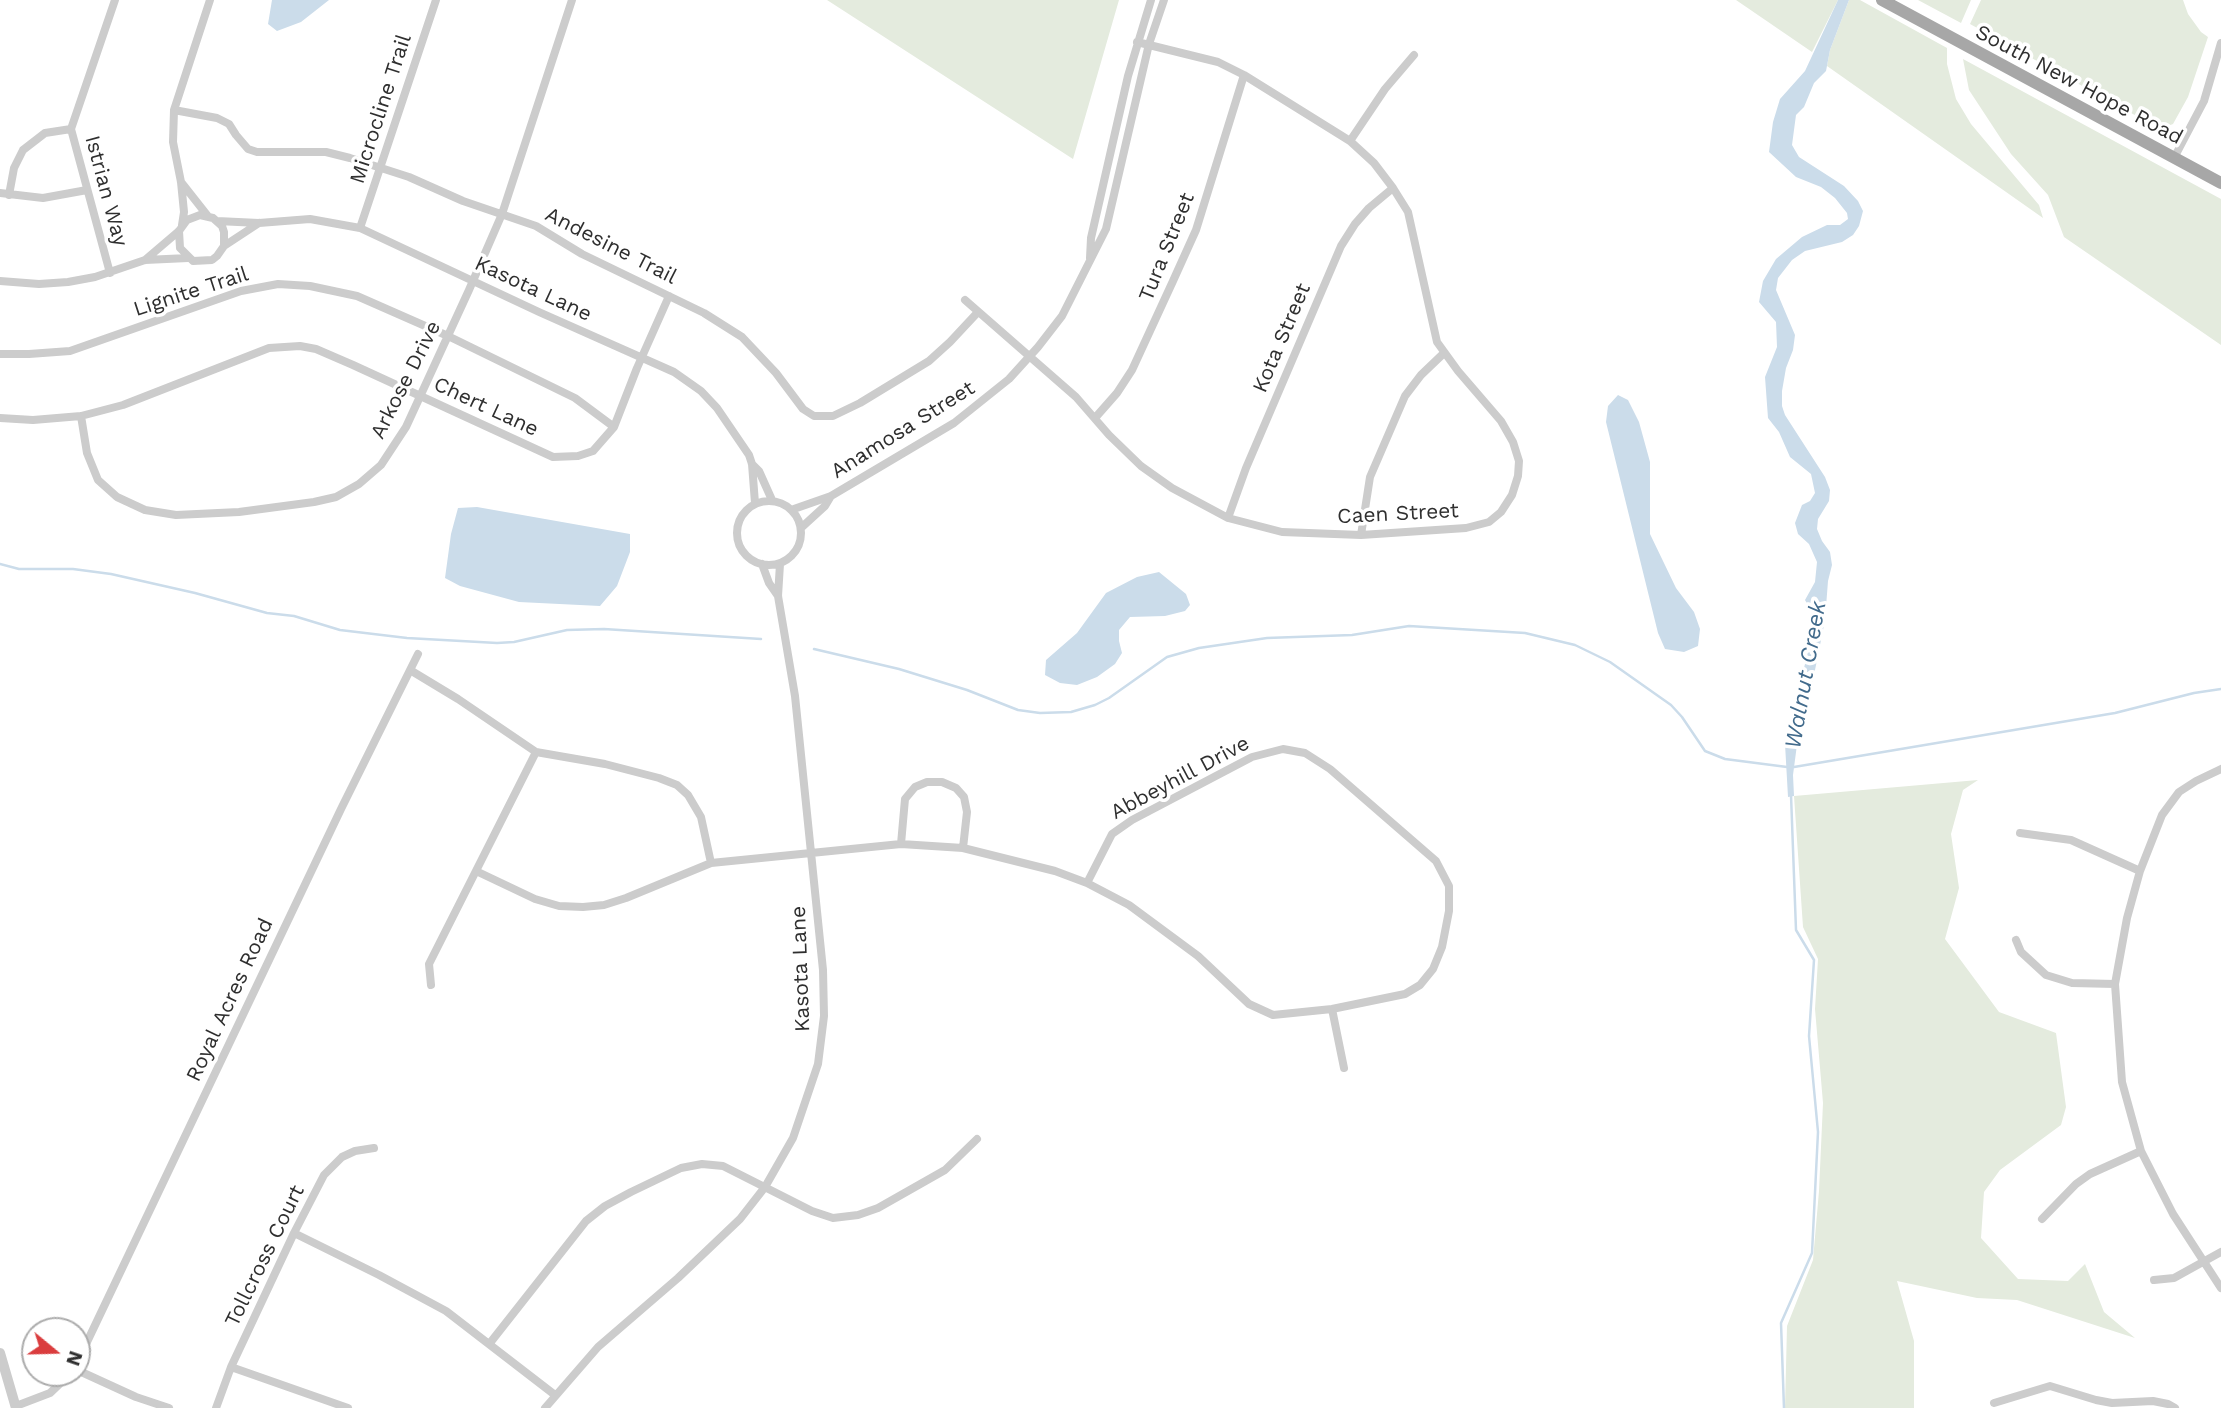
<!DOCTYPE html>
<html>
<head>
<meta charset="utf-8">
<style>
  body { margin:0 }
  #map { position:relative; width:2221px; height:1408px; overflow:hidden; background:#fff; font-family:"Work Sans",sans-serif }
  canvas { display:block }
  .north { position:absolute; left:21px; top:1317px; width:70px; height:70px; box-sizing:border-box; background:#fff; border:2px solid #acacac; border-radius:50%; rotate:109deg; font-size:19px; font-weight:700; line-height:28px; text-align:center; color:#2f2f2f }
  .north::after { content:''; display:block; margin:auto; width:24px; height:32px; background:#da3d3e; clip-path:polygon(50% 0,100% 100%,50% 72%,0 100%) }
</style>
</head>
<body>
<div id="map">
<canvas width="2221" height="1408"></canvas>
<div class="north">N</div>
</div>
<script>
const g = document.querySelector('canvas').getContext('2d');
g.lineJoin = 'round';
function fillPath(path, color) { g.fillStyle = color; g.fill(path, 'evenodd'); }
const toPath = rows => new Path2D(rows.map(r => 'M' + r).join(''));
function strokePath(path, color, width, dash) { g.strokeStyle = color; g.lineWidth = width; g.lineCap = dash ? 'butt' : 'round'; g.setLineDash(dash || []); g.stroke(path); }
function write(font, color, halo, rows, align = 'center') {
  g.font = font + ' "Work Sans",sans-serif'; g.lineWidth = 7; g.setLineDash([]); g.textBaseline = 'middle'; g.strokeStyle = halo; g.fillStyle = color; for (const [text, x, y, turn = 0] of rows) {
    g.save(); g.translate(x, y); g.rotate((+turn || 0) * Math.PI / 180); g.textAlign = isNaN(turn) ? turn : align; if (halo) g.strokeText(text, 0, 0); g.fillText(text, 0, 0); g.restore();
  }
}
fillPath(toPath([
  [827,0,1119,0,1073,159],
  [1736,0,1838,0,1812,52],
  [1849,0,1860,0,1947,48,1947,64,1956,99,1971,124,2039,205,2043,218,1827,66,1830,50],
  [1918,0,1971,0,1961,23],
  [1981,0,2183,0,2188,14,2201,32,2208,37,2188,97,2173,124,2160,129,1970,24],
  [1963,59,2221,199,2221,345,2064,237,2048,195,2011,154,1969,90],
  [1978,780,1963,790,1951,834,1959,888,1945,939,1999,1012,2056,1033,2066,1107,2061,1125,2000,1170,1984,1192,1981,1238,2018,1279,2068,1281,2085,1264,2104,1312,2135,1338,2017,1300,1977,1298,1897,1281,1914,1341,1914,1408,1785,1408,1787,1326,1813,1260,1819,1191,1823,1103,1815,1009,1818,959,1803,927,1794,796]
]), '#e4ebde');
fillPath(toPath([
  [272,0,329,0,301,22,277,31,268,24],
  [1838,0,1849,0,1830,50,1826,71,1814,83,1804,107,1796,115,1792,145,1799,157,1844,186,1858,201,1863,211,1859,226,1853,235,1842,242,1805,251,1792,260,1778,278,1776,290,1795,335,1793,350,1786,368,1782,391,1782,406,1785,415,1825,477,1830,490,1829,501,1818,519,1817,529,1822,541,1830,552,1832,565,1828,581,1825,620,1810,695,1798,737,1793,775,1794,796,1788,797,1785,744,1815,624,1815,618,1805,600,1815,582,1817,562,1809,544,1798,534,1795,523,1802,505,1810,501,1815,493,1811,474,1790,457,1779,432,1768,418,1765,377,1777,347,1776,322,1759,302,1763,281,1776,259,1802,237,1827,225,1840,225,1848,219,1847,213,1835,198,1821,187,1796,177,1769,152,1773,122,1780,99,1805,71],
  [1618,395,1628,400,1639,422,1650,462,1650,534,1676,588,1694,612,1700,629,1698,646,1684,652,1665,649,1658,633,1606,422,1608,406],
  [477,507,630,534,630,552,617,586,600,606,519,602,460,586,445,578,451,534,458,508],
  [1159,572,1186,594,1190,605,1185,611,1165,616,1130,617,1119,630,1119,641,1122,653,1115,664,1097,677,1077,685,1060,683,1045,675,1046,660,1077,633,1106,593,1137,577]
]), '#cbdcea');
strokePath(toPath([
  [0,564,19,569,73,569,111,574,195,593,267,613,294,616,340,630,407,638,497,643,514,642,567,630,604,629,761,639],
  [814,649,899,669,967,690,1018,710,1040,713,1071,712,1095,705,1109,698,1167,657,1199,648,1267,638,1352,635,1409,626,1525,633,1575,645,1610,662,1671,705,1682,717,1705,751,1725,759,1787,767],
  [1794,767,2115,713,2194,693,2221,689],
  [1784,1408,1781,1323,1812,1253,1818,1132,1809,1036,1814,960,1796,930,1791,795]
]), '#cbdcea', 2.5);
strokePath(toPath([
  [174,110,217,118,229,124,236,135,248,149,257,152,326,152,350,158,409,177,463,201,536,226,582,254,704,313,742,337,776,373,803,409,814,416,833,416,860,403,929,361,950,342,978,312],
  [1350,141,1385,89,1414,55],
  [2174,158,2204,101,2221,43],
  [181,182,207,215],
  [0,193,43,198,87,190],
  [9,195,14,168,23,150,45,133,71,129],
  [217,221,259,223,310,219,360,228,539,312,674,372,701,391,717,408,749,455,752,464,755,503],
  [182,225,184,212,181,182,173,142,174,110,210,0],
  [360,228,436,0],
  [224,246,259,223],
  [1090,258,1091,238,1128,76,1151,0],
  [145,260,179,231,187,220,200,215,213,218,222,226,224,232,224,246,217,256,212,260,193,261,180,248,179,231],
  [110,273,71,129,115,0],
  [0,281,39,284,68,282,95,277,145,260,188,258],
  [965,300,1076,397,1109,435,1141,466,1172,488,1228,518,1282,532,1361,535,1466,528,1489,522,1501,512,1512,495,1518,476,1519,461,1513,442,1501,421,1458,371,1437,342,1408,212,1393,188,1374,163,1350,141,1244,75,1218,62,1137,42],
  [0,354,29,354,70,351,241,291,278,284,310,286,357,296,448,336,575,398,614,427],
  [81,416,87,453,98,480,117,497,145,510,176,515,239,512,314,502,336,497,359,484,381,465,406,427,469,290,502,214,572,0],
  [0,418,33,420,81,416,123,405,269,348,300,346,316,349,353,365,553,457,578,456,593,451,614,427,637,368,669,296],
  [1095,418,1117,393,1132,370,1173,281,1196,230,1244,75],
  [752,464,759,471,772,500],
  '737 533a32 32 0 1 1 64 0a32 32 0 1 1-64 0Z',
  [791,510,831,496,954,423,1009,379,1038,347,1062,316,1106,229,1149,44,1164,0],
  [1228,518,1246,468,1341,246,1355,224,1369,208,1393,188],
  [802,527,825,506,831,496],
  [1361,535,1370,477,1405,396,1421,375,1444,353],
  [762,564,769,583,778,596],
  [410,670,458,699,536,752,605,764,659,778,677,785,688,795,701,817,711,863],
  [2221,769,2196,781,2179,792,2162,815,2140,871,2127,918,2115,984,2122,1082,2141,1151,2173,1214,2221,1288],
  [2020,833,2071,840,2140,871],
  [901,844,905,799,915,787,927,782,942,782,956,788,964,797,967,812,963,848],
  [476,871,535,899,559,906,583,907,604,905,626,898,711,863,901,844,963,848,1055,871,1087,883,1129,905,1198,956,1249,1004,1273,1015,1332,1009,1405,994,1420,985,1433,969,1442,947,1449,911,1449,886,1436,861,1330,769,1305,753,1283,749,1252,757,1132,820,1112,834,1087,883],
  [2016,940,2021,952,2046,975,2072,983,2115,984],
  [431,985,429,964,536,752],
  [1332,1009,1344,1068],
  [2042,1219,2076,1184,2090,1174,2141,1151],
  [294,1233,379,1275,446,1311,555,1395],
  [2154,1280,2174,1278,2221,1252],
  [490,1343,586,1221,605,1206,631,1192,681,1168,702,1164,723,1166,812,1211,833,1218,858,1215,878,1208,945,1170,977,1139],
  [77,1363,341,809,418,654],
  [231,1367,348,1408],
  [77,1370,136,1397,169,1408],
  [1994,1403,2050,1386,2096,1400,2112,1403,2153,1401,2168,1404,2175,1408],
  [16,1406,50,1393,71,1373],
  [216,1408,231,1367,294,1233,324,1175,342,1157,355,1151,374,1148],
  [545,1408,598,1347,678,1278,740,1219,765,1187,793,1138,818,1064,824,1016,823,970,795,696,778,596,780,564]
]), '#ccc', 8);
strokePath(toPath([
  [0,1353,16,1408]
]), '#ccc', 10);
strokePath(toPath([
  [1882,0,2221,183]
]), '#a7a7a7', 12);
write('21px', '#2f2f2f', '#fff', [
  ["South New Hope Road",2079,85,28],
  ["Microcline Trail",381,109,-72],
  ["Istrian Way",106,191,75],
  ["Andesine Trail",611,246,27],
  ["Tura Street",1167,247,-68],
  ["Kasota Lane",533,289,25],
  ["Lignite Trail",191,292,-18],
  ["Kota Street",1282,338,-67],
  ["Arkose Drive",406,380,-63],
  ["Chert Lane",486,407,25],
  ["Anamosa Street",903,430,-32],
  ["Caen Street",1398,514,-3],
  ["Abbeyhill Drive",1180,778,-28],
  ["Kasota Lane",801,969,-92],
  ["Royal Acres Road",230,1000,-65],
  ["Tollcross Court",265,1256,-64]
]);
write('italic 23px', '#426b8c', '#fff', [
  ["Walnut Creek",1806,675,-80]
]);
</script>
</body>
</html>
